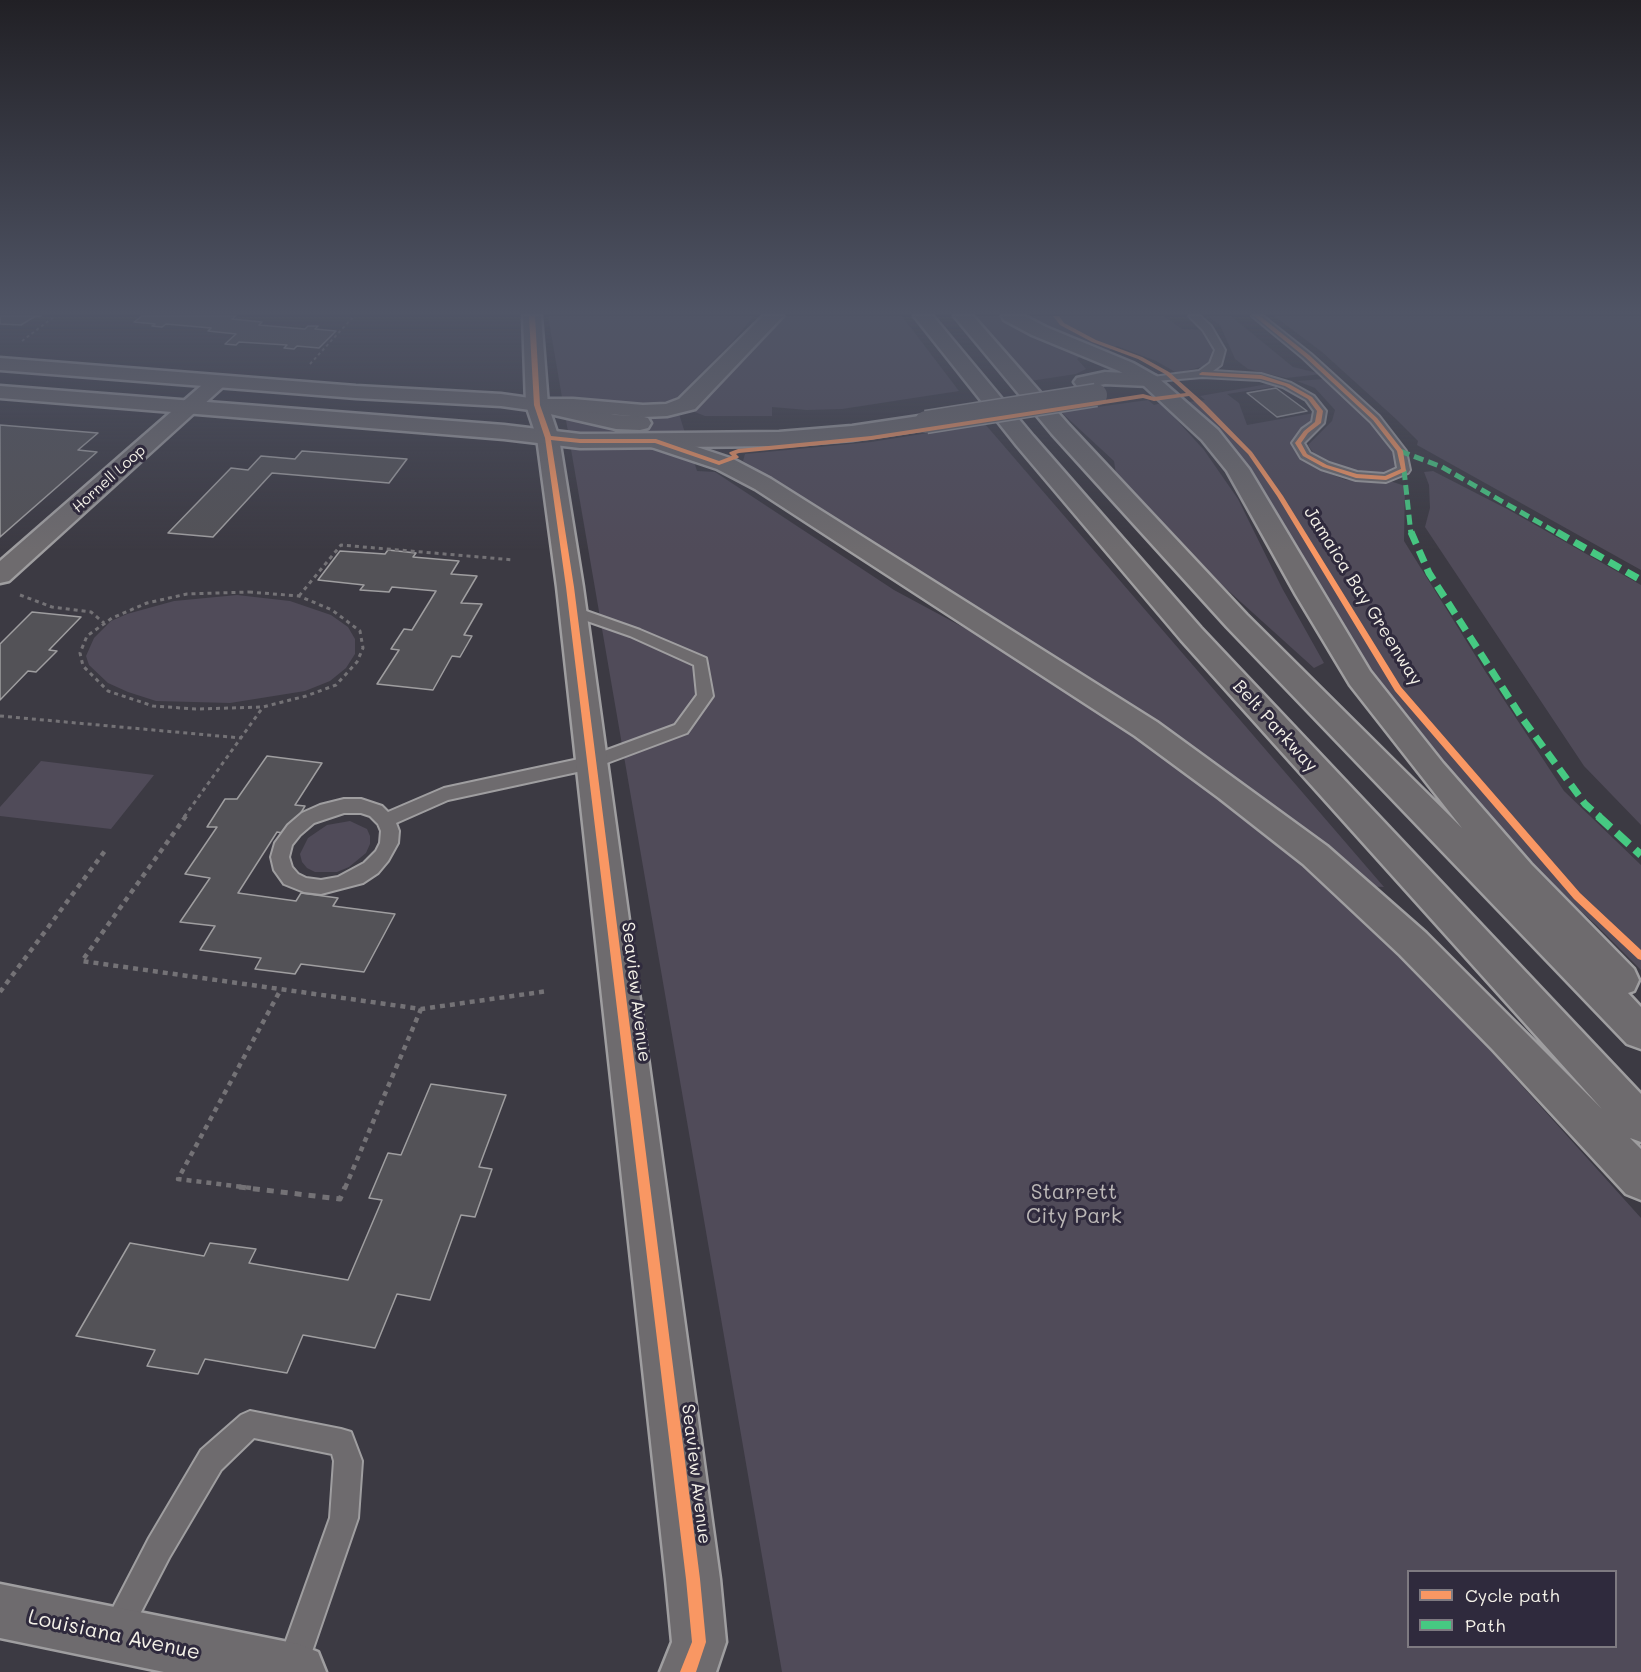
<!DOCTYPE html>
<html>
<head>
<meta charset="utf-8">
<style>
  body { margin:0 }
  #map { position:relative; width:1641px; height:1672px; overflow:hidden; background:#3c3a43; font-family:Mali,sans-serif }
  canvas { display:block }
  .legend { position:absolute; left:1407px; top:1570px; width:210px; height:78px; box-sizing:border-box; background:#2f2a3d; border:2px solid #7e7a81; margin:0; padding:8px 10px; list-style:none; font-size:18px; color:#f4f1e8 }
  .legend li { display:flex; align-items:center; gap:12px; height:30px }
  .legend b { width:30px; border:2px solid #7e7a81 }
</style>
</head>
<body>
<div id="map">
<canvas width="1641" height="1672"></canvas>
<ul class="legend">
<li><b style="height:8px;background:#f99763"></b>Cycle path</li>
<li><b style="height:8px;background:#46c982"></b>Path</li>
</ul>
</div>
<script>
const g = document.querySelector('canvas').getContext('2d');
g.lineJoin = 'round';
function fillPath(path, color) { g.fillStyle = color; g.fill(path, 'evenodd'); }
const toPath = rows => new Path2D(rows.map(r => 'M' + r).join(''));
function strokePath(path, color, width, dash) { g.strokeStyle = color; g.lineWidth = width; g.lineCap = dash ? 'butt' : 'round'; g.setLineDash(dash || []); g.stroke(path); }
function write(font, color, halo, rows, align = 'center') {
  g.font = font + ' Mali,sans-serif'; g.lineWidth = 6; g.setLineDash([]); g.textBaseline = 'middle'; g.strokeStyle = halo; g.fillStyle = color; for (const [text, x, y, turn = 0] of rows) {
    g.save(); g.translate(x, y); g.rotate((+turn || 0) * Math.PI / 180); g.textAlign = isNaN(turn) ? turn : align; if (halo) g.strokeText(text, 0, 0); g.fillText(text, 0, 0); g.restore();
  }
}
fillPath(toPath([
  [548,316,754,316,734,340,678,397,674,398,697,471,715,472,894,590,985,639,1112,717,1220,798,1320,880,1408,959,1641,1218,1641,1672,782,1672],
  [1408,1572,1616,1572,1616,1646,1408,1646],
  [782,316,902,316,959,391,842,409,807,410,772,407,772,416,705,416,695,412],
  [975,316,1000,316,1049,343,1081,356,1077,359,1086,369,1076,374,1030,381],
  [1018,316,1164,316,1182,329,1203,330,1212,346,1213,359,1205,366,1177,373,1156,361,1117,346,1106,353],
  [1207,316,1231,316,1293,367,1322,374,1286,378,1248,369,1235,359,1220,325],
  [1274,316,1641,316,1641,570,1417,445,1418,441,1396,419,1322,352],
  [1325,379,1372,419,1394,449,1400,464,1384,473,1363,473,1329,462,1314,454,1308,445,1332,421,1335,410,1315,388,1297,381],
  [1273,383,1279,386,1227,394,1239,403,1247,425,1314,413,1314,421,1301,428,1292,440,1300,456,1320,470,1346,480,1393,482,1405,486,1404,541,1485,671,1564,791,1641,865,1641,970,1596,925,1486,825,1411,732,1334,616,1235,452,1188,402,1205,400,1200,396],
  [1148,400,1154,405,1161,403,1204,450,1238,499,1282,588,1324,663,1314,668,1222,585,1116,474,1114,461,1061,412],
  [985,424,1384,887,1361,886,1016,634,743,461,745,454,871,442],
  [1433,471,1509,510,1641,585,1641,825,1584,766,1425,527,1430,508,1429,485,1424,472],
  [237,595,290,601,331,615,348,627,355,639,355,654,346,668,330,681,305,691,230,703,156,701,128,692,108,683,89,665,86,656,94,638,111,621,127,614,174,601],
  [41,761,154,775,111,829,0,816,0,807],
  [350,821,367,829,370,836,370,844,366,853,349,867,337,872,315,872,307,868,302,862,300,854,308,838,327,825]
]), '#504b59');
const building = toPath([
  [0,316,41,316,34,317,21,325,0,324,0,316],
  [142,316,236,316,232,319,262,322,259,325,305,329,308,326,318,326,315,329,336,331,319,348,297,346,294,349,284,348,287,345,239,342,236,345,225,344,236,334,208,331,211,328,166,324,162,327,152,326,155,324,134,322,142,316],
  [1276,388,1284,394,1307,411,1277,417,1247,393,1276,388],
  [0,425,98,433,78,450,97,452,0,537,0,425],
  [302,451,407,459,389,483,272,473,213,537,168,533,231,468,248,470,261,456,295,459,302,451],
  [388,550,416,553,413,557,459,561,451,574,477,576,461,603,482,604,464,635,472,636,460,657,452,656,433,690,377,684,399,650,391,649,404,629,412,630,436,591,392,587,389,592,360,590,364,585,318,580,340,551,385,554,388,550],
  [32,612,81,617,49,650,57,651,36,672,28,671,0,700,0,644,32,612],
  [267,756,322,763,295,805,305,806,288,834,277,832,238,893,296,901,301,893,338,898,333,906,395,914,364,972,301,964,295,974,255,969,261,958,200,950,215,926,180,922,210,878,185,874,217,827,207,827,225,799,237,799,267,756],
  [431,1084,506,1095,479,1167,492,1169,475,1217,461,1215,430,1300,397,1294,375,1348,303,1335,287,1373,205,1359,198,1374,147,1366,155,1350,76,1336,130,1243,204,1256,210,1243,256,1249,249,1263,348,1280,382,1200,369,1198,388,1153,401,1155,431,1084]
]);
fillPath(building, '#535257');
strokePath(building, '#9f9ea0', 1.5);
const lane = toPath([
  [1189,316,1200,316,1211,326,1225,350,1221,365,1213,371,1261,374,1291,383,1314,396,1326,411,1324,423,1304,443,1310,453,1329,463,1357,472,1384,474,1397,468,1394,451,1371,422,1303,358,1252,316,1263,316,1311,354,1379,416,1406,451,1410,470,1408,473,1386,482,1356,480,1321,469,1301,458,1292,443,1302,429,1312,422,1314,411,1306,400,1283,387,1260,380,1202,377,1145,382,1145,378,1199,371,1210,363,1215,350,1203,330,1189,316],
  [572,606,640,630,706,658,713,696,687,733,591,769,448,800,396,823,399,831,398,843,388,861,378,873,363,883,321,894,304,892,284,884,274,870,271,857,275,843,288,825,302,813,320,805,344,799,361,799,382,806,388,812,444,788,588,757,675,725,697,695,694,665,630,636,567,614,565,611,572,606],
  [344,813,361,813,370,816,378,824,381,831,380,843,376,851,364,863,338,877,321,880,306,878,298,874,292,867,289,857,292,845,300,835,314,823,344,813],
  [250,1411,341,1429,351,1432,362,1461,358,1518,305,1672,279,1672,277,1666,330,1518,334,1461,332,1454,254,1438,221,1470,169,1558,126,1641,116,1646,106,1641,101,1631,106,1621,149,1538,201,1450,241,1415,250,1411]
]);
const street = toPath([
  [217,376,224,378,227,382,224,386,9,581,0,583,0,561,210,378,217,376]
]);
const secondary = toPath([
  [523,316,541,316,548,405,559,438,583,587,720,1579,726,1642,716,1672,660,1672,672,1642,666,1579,557,587,537,438,526,405,523,316],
  [0,1584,298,1644,318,1652,326,1672,164,1672,0,1638,0,1584]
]);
const primary = toPath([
  [0,358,356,386,501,394,537,399,616,415,640,416,648,418,651,423,648,428,640,430,616,429,537,411,501,406,356,398,0,370,0,358],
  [1105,372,1149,374,1156,376,1159,380,1156,384,1149,386,1105,384,1084,388,1077,386,1074,382,1077,378,1105,372],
  [0,386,504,425,580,434,779,432,852,426,926,415,934,417,937,422,934,427,926,429,852,440,779,446,580,448,504,439,0,398,0,386]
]);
const highway = toPath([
  [763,316,783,316,695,409,667,416,643,417,573,411,537,411,529,410,526,405,529,400,537,399,573,399,643,405,666,404,679,399,763,316],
  [914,316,933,316,1033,436,1201,628,1641,1094,1641,1142,1630,1138,1641,1149,1641,1200,1626,1194,1493,1050,1400,955,1303,864,1219,798,1135,736,755,489,717,469,648,446,645,441,648,436,656,434,664,436,733,459,771,479,1157,722,1327,846,1426,933,1602,1109,1181,640,1017,446,914,316],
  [954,316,973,316,1068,424,1247,615,1462,828,1350,685,1296,595,1227,471,1202,440,1142,384,1119,371,1032,335,1004,320,1002,316,1025,316,1046,327,1133,363,1156,376,1218,430,1249,469,1370,671,1443,763,1531,864,1634,969,1639,980,1634,991,1628,993,1641,1007,1641,1049,1627,1044,1227,627,1052,434,954,316]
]);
strokePath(lane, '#9f9ea0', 4);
strokePath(street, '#9f9ea0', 5);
strokePath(secondary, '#9f9ea0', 5);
strokePath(primary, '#9f9ea0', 5);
strokePath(highway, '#9f9ea0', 5);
strokePath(toPath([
  [22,341,55,316],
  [310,364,354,316]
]), '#747276', 2, [3, 3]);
strokePath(toPath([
  [249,592,299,596,332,610,360,631,363,648,357,662,336,685,306,696,263,707,196,709,153,706,108,691,83,666,80,653,87,636,112,618,147,603,187,594,249,592],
  [20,595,52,607,91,612,104,623],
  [299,596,341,545,514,560],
  [0,716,241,738],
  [184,817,263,707]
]), '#747276', 3, [4, 4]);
strokePath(toPath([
  [186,816,82,961,421,1009,548,991],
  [0,992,107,848],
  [251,1188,178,1179,281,989],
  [345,1188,421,1009]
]), '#747276', 4.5, [5, 5]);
strokePath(toPath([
  [239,1187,340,1199,345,1187]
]), '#747276', 5, [7, 7]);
fillPath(lane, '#6e6b6e');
fillPath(street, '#6e6b6e');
fillPath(secondary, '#6e6b6e');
fillPath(primary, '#6e6b6e');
fillPath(highway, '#6e6b6e');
const primaryBridge = toPath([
  [926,422,1096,395]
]);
strokePath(primaryBridge, '#9f9ea0', 25, []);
strokePath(primaryBridge, '#6e6b6e', 22);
strokePath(toPath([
  [1400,451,1442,467,1559,534],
  [1404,470,1411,534]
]), '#46c982', 5, [10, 5]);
strokePath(toPath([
  [1411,532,1429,573,1522,718,1585,804,1600,817],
  [1557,532,1641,580]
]), '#46c982', 7, [13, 7]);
strokePath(toPath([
  [1598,816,1641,855]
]), '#46c982', 8, [17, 8]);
fillPath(toPath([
  [529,316,535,316,540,405,551,436,580,439,656,439,719,461,732,456,729,453,730,452,738,449,871,436,1143,394,1154,397,1186,393,1165,374,1138,359,1092,342,1060,325,1053,316,1059,316,1064,323,1096,340,1142,357,1169,372,1204,403,1252,452,1283,496,1401,687,1580,893,1641,950,1641,960,1638,959,1574,899,1395,691,1277,496,1248,454,1189,396,1154,401,1143,398,871,440,739,453,736,454,739,457,738,458,719,465,655,443,580,443,551,440,574,587,700,1579,706,1642,696,1672,680,1672,692,1642,686,1579,566,587,545,438,534,405,529,316],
  [1254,316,1260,316,1309,355,1377,418,1403,451,1406,471,1386,480,1356,478,1323,467,1303,456,1295,443,1304,431,1315,422,1317,411,1308,399,1285,386,1261,379,1200,375,1199,374,1202,372,1261,375,1289,384,1312,397,1323,411,1321,423,1308,433,1301,443,1307,454,1327,465,1357,474,1385,476,1401,469,1397,451,1373,420,1305,357,1254,316]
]), '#f99763');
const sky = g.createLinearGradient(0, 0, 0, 550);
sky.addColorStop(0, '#212025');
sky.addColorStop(0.57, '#505566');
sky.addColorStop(1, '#50556600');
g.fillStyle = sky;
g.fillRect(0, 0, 1641, 550);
write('15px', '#f4f1e8', '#2f2a3d', [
  ["Hornell Loop",109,479,-42]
]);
write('18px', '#f4f1e8', '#2f2a3d', [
  ["Jamaica Bay Greenway",1363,596,58],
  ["Belt Parkway",1275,726,48],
  ["Seaview Avenue",636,992,83],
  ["Seaview Avenue",696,1474,83]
]);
write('21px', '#bcb8b7', '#2f2a3d', [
  ["Starrett",1074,1193],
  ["City Park",1074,1217]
]);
write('21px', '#f4f1e8', '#2f2a3d', [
  ["Louisiana Avenue",114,1635,12]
]);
</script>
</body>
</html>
